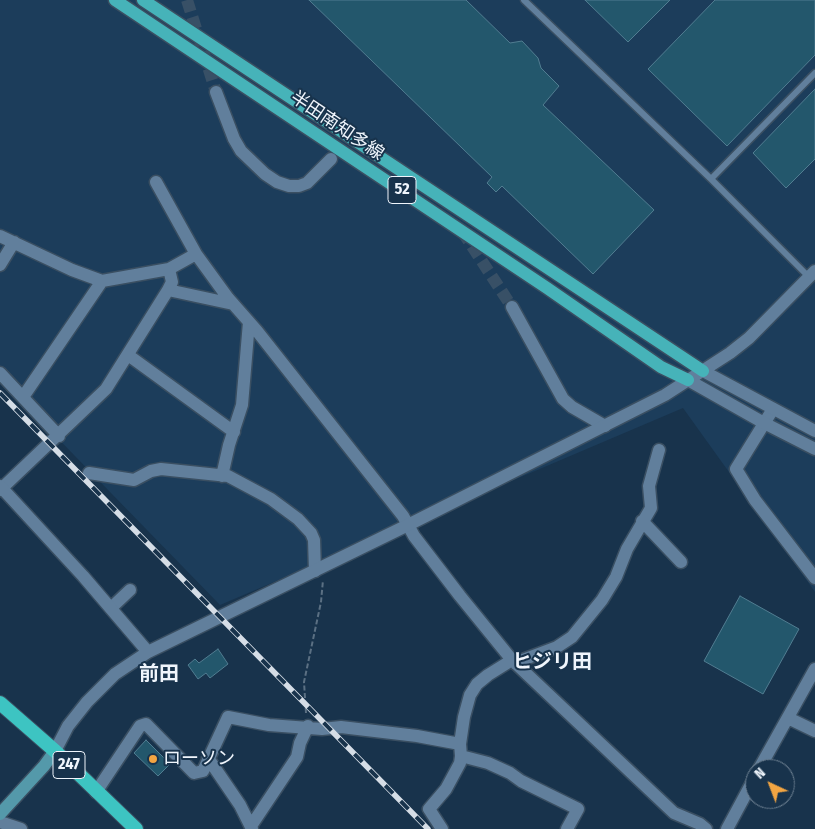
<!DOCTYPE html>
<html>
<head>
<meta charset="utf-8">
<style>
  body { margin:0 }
  #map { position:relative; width:815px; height:829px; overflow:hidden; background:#18334c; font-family:"Fira Sans Condensed",sans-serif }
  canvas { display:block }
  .north { position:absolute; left:745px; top:759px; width:50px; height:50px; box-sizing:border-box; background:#18334c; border:1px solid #6e8192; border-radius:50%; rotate:317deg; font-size:14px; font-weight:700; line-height:20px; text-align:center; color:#eff5fc }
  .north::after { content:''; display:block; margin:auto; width:18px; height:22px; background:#f2a542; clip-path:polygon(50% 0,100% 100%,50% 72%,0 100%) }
</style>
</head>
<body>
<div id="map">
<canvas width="815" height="829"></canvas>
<div class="north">N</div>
</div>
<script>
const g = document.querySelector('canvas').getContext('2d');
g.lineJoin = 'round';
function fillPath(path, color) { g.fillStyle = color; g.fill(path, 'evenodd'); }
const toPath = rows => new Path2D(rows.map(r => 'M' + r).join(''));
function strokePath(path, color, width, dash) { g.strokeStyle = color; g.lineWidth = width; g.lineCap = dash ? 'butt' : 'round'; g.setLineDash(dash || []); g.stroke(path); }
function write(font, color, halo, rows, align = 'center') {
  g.font = font + ' "Fira Sans Condensed","Noto Sans JP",sans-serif'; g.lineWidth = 4; g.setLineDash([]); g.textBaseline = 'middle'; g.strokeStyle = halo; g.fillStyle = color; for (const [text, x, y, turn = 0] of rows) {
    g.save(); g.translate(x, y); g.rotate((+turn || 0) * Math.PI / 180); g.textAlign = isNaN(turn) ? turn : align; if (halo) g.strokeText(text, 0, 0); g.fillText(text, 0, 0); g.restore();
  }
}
fillPath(toPath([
  [0,0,815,0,815,592,683,408,220,605,0,379]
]), '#1c3d5b');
const building = toPath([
  [309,0,466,0,510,43,522,41,538,58,541,68,559,86,543,105,654,210,593,274,502,186,496,192,487,183,492,177,309,0],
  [585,0,670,0,628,42,585,0],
  [715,0,815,0,815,55,727,146,648,69,715,0],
  [815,89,815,159,786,188,753,153,815,89],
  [740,596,799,629,763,694,704,661,740,596],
  [218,649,228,664,210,678,206,673,198,679,188,665,195,659,199,663,218,649],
  [146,740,170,764,158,776,134,753,146,740]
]);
fillPath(building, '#23576c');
strokePath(building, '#517d91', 1);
strokePath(toPath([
  [187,0,216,92],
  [462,231,512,307]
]), '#385066', 12, [12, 6]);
const service = toPath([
  [524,0,711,179,809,277],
  [711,179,815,73]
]);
const minor = toPath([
  [216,92,234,139,241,151,265,174,277,182,289,186,299,186,307,183,331,159],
  [156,182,196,254,228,298,257,331,403,516,414,536,460,596,512,660,674,813,700,824,706,829],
  [0,236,72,270,102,281,169,269,196,254],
  [0,265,14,242],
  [168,290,233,304],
  [512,307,563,399,572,407,605,426],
  [128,355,234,432],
  [0,373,59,436],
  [23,397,102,281],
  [773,409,736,469,755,500,815,578],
  [89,473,134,480,151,471,161,469,228,476,271,499,298,519,311,533,314,540,315,571],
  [222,476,229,445,242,405,249,322],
  [0,490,106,389,168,290,172,282,169,269],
  [642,521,681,562],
  [111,608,130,590],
  [516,664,525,659,557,647,572,637,602,600,616,577,627,549,651,508,649,486,659,450],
  [788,718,815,731],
  [461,756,488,763,510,773,521,781,578,809,567,829],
  [208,758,240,805,252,829],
  [759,769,815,669],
  [96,792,140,726,146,724,194,773,203,771,228,717,269,725,322,729,341,727,417,736,460,744],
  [0,822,21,829],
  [251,826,297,757,300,743,308,726],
  [442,829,429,809,446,789,460,763,461,756,460,744,464,717,470,695,477,684,488,675,512,660],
  [727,829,755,777]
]);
const tertiary = toPath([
  [703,371,815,431],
  [688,380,764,423,815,449],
  [0,486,83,576,148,652],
  [55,751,68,726,87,702,115,674,148,652,408,525,665,395,730,353,749,338,815,271]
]);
const secondary = toPath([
  [0,814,44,766,55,751]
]);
const primary = toPath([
  [115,0,547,288,661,367,688,380],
  [143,0,703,371]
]);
const trunk = toPath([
  [0,703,55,751,136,829]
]);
strokePath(service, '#3a4f62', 9);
strokePath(minor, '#3a4f62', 15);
strokePath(tertiary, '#3a4f62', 15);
strokePath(secondary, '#3a4f62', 15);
strokePath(primary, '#3a4f62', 15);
strokePath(trunk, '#3a4f62', 16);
strokePath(toPath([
  [306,713,304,682,321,602,323,580]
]), '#5b7083', 2, [5, 2.5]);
strokePath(service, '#617f9c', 6);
strokePath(minor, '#617f9c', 12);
strokePath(tertiary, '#617f9c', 12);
strokePath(secondary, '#5499aa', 12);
strokePath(primary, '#46b3b9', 12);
strokePath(trunk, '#3dc4c2', 14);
const rail = toPath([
  [0,393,428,829]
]);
strokePath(rail, '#d5dde6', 5.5);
strokePath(rail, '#18334c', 4, [11]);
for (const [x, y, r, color] of [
  [153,759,5,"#f2a542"]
]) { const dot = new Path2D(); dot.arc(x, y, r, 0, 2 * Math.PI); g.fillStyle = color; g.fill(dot); strokePath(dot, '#18334c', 2); }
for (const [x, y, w] of [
  [402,190,28],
  [69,765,32]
]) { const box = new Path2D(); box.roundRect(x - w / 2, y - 13.5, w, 27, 4); g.fillStyle = '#18334c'; g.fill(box); strokePath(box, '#eff5fc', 1); }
write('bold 16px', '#eff5fc', null, [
  ["52",402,190],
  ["247",69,765]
]);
write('18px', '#eff5fc', '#18334c', [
  ["半田南知多線",337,126,34]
]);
write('18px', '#eff5fc', '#18334c', [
  ["ローソン",163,759]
], 'left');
write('bold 20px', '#eff5fc', '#18334c', [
  ["ヒジリ田",552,662],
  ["前田",159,674]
]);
</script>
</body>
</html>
